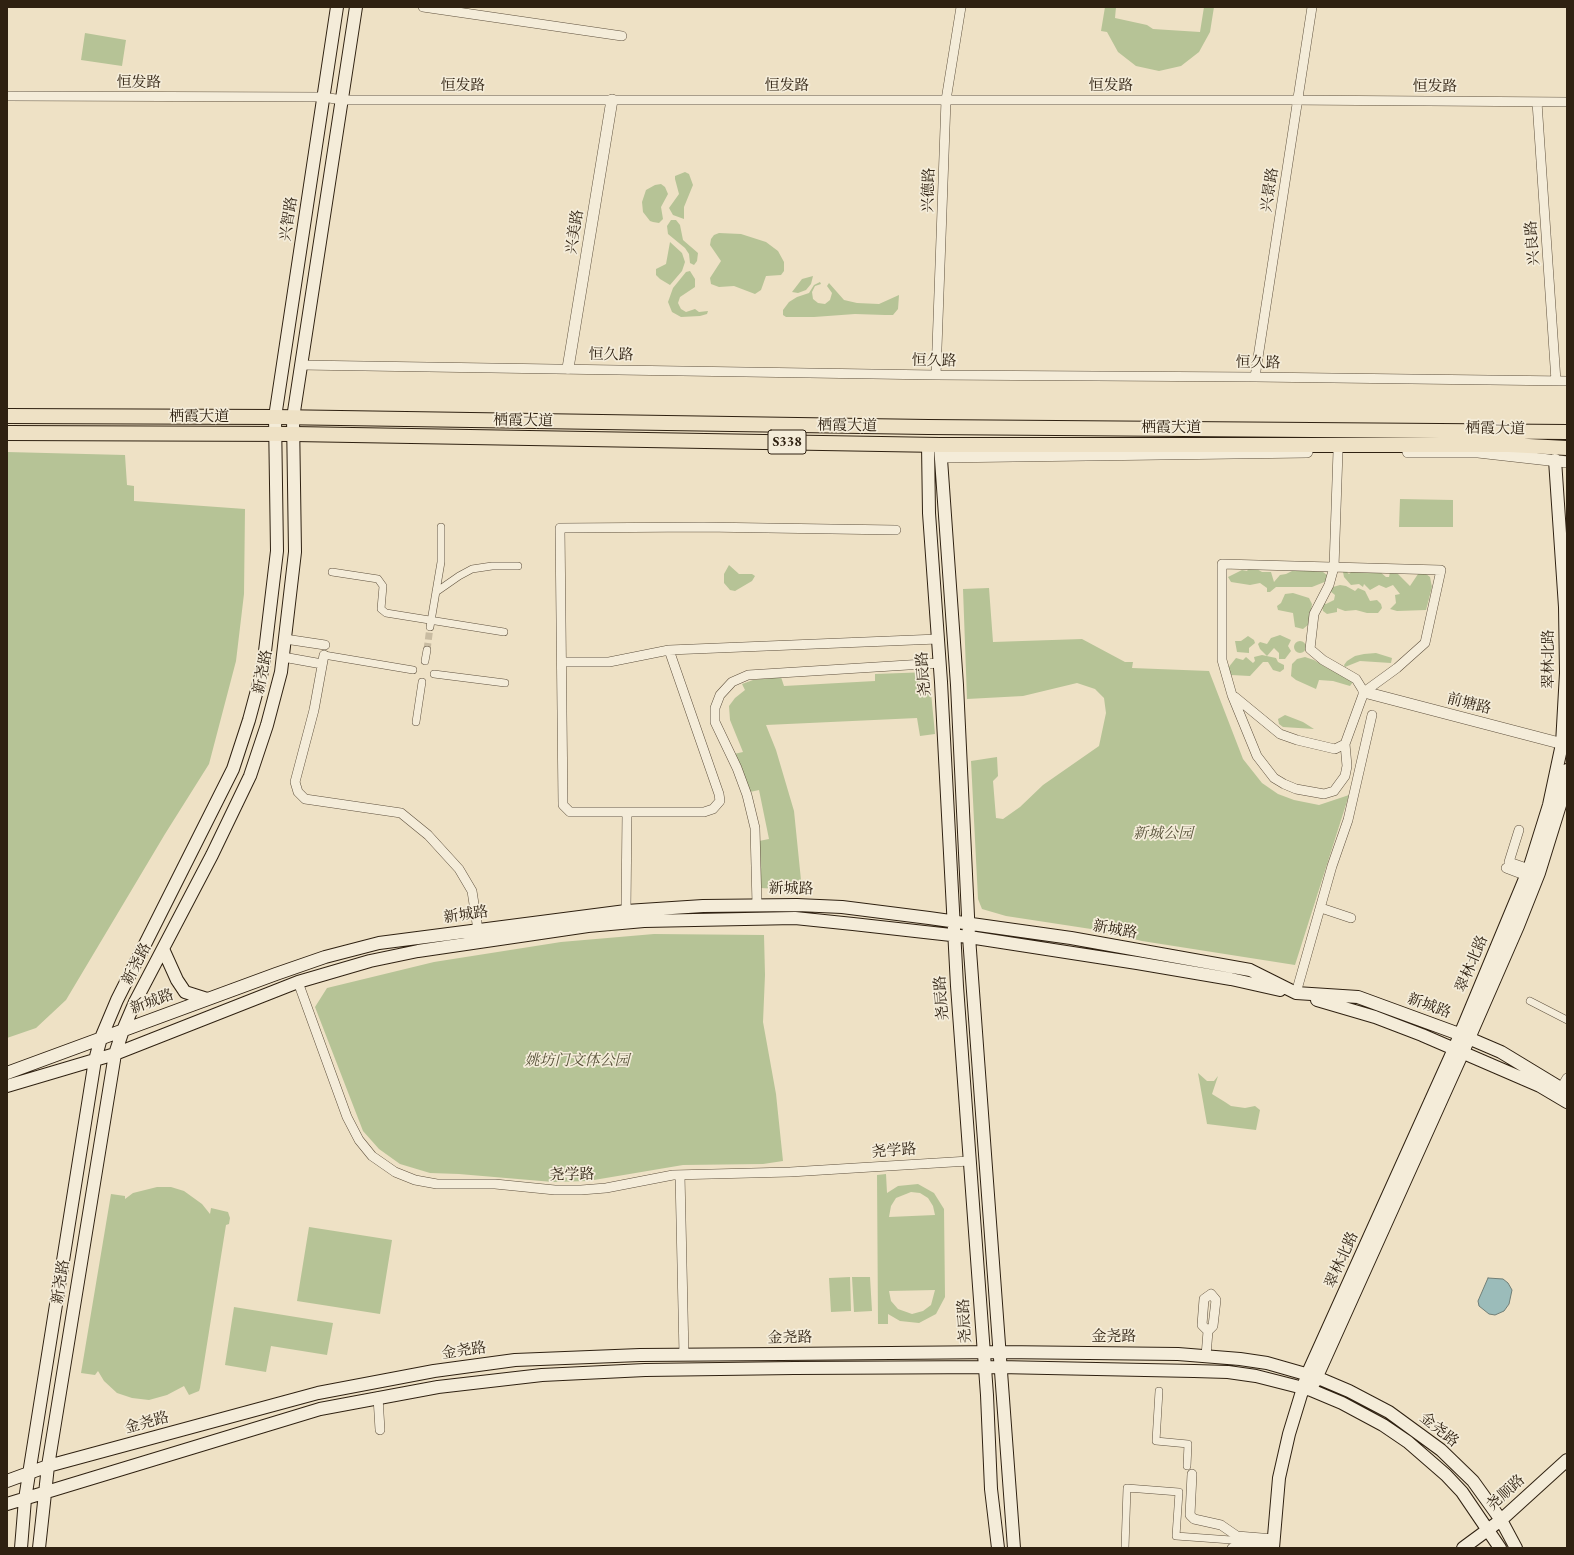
<!DOCTYPE html>
<html>
<head>
<meta charset="utf-8">
<style>
  body { margin:0 }
  #map { position:relative; width:1574px; height:1555px; overflow:hidden; background:#eee1c5; font-family:"EB Garamond",serif }
  canvas { display:block }
  .frame { position:absolute; inset:0; border:8px solid #2f2111; pointer-events:none }
</style>
</head>
<body>
<div id="map">
<canvas width="1574" height="1555"></canvas>
<div class="frame"></div>
</div>
<script>
const g = document.querySelector('canvas').getContext('2d');
g.lineJoin = 'round';
function fillPath(path, color) { g.fillStyle = color; g.fill(path, 'evenodd'); }
const toPath = rows => new Path2D(rows.map(r => 'M' + r).join(''));
function strokePath(path, color, width, dash) { g.strokeStyle = color; g.lineWidth = width; g.lineCap = dash ? 'butt' : 'round'; g.setLineDash(dash || []); g.stroke(path); }
function write(font, color, halo, rows, align = 'center') {
  g.font = font + ' "EB Garamond","Noto Serif SC",serif'; g.lineWidth = 3.5; g.setLineDash([]); g.textBaseline = 'middle'; g.strokeStyle = halo; g.fillStyle = color; for (const [text, x, y, turn = 0] of rows) {
    g.save(); g.translate(x, y); g.rotate((+turn || 0) * Math.PI / 180); g.textAlign = isNaN(turn) ? turn : align; if (halo) g.strokeText(text, 0, 0); g.fillText(text, 0, 0); g.restore();
  }
}
fillPath(toPath([
  [1105,7,1116,7,1115,18,1147,25,1153,29,1200,32,1204,7,1214,7,1210,32,1199,52,1181,66,1159,71,1136,66,1118,52,1107,32,1101,31],
  [85,33,126,40,122,66,81,60],
  [685,172,689,174,693,185,684,207,684,219,673,215,669,208,679,194,675,179,675,176],
  [661,184,665,187,668,194,661,207,663,219,659,223,653,222,650,221,643,212,642,202,646,190,655,185],
  [671,220,676,220,680,225,683,240,698,253,697,261,694,265,690,263,689,254,685,248,668,234,667,226],
  [719,233,741,234,766,242,778,251,784,262,784,271,781,275,766,276,761,290,755,294,734,286,719,287,711,284,710,278,721,261,710,245,711,239,714,235],
  [670,242,682,253,685,262,682,271,670,285,660,279,656,275,656,269,666,264],
  [690,271,695,279,695,287,680,297,678,303,681,309,686,312,695,309,699,312,708,311,707,314,700,316,681,317,672,312,668,302,673,288,686,272],
  [813,276,811,284,806,290,798,293,792,292,802,279],
  [820,282,821,284,815,286,812,292,813,299,818,303,825,304,830,300,832,293,827,286,829,283,844,300,857,303,879,304,899,295,898,309,893,315,885,315,855,314,814,317,786,317,783,315,783,310,789,302,797,297,809,293,814,285],
  [7,452,125,455,127,485,134,486,134,501,245,509,244,594,236,661,209,764,165,834,66,1000,36,1028,7,1038],
  [1400,499,1453,500,1453,527,1399,527],
  [729,565,739,574,752,574,755,576,752,581,735,591,730,590,724,583,724,574],
  [1249,568,1255,568,1262,572,1271,572,1274,582,1280,575,1286,574,1292,571,1304,570,1323,572,1327,575,1327,581,1312,587,1276,587,1270,592,1267,592,1267,588,1260,583,1250,585,1231,582,1228,577,1242,570,1247,571],
  [1346,571,1349,574,1352,571,1379,571,1386,577,1389,577,1390,572,1396,572,1410,586,1418,574,1426,574,1430,577,1432,587,1426,610,1397,611,1390,609,1396,603,1395,595,1400,594,1393,585,1386,588,1379,585,1370,590,1364,584,1363,587,1359,584,1351,585,1344,577,1343,572],
  [1340,585,1346,586,1355,591,1358,588,1365,591,1370,601,1377,600,1381,604,1382,608,1378,613,1367,613,1356,610,1345,611,1337,608,1337,612,1327,614,1323,611,1322,606,1324,603,1326,604,1334,600,1335,595,1330,591,1333,587],
  [989,588,993,642,1082,639,1125,662,1133,662,1132,668,1209,671,1243,759,1262,783,1278,794,1294,800,1319,805,1349,795,1295,965,1142,941,1091,929,1006,916,982,909,978,899,971,761,997,757,998,776,993,781,996,818,1003,819,1020,807,1043,785,1099,746,1106,713,1104,698,1095,689,1077,683,1023,696,967,699,963,589],
  [1293,593,1309,598,1312,604,1309,624,1303,629,1295,627,1293,613,1278,610,1277,606,1281,603,1285,594],
  [1280,635,1291,640,1288,646,1291,651,1285,659,1279,659,1279,653,1274,648,1267,656,1260,649,1258,644,1260,642,1267,644,1271,638],
  [1248,636,1254,640,1255,643,1249,648,1249,653,1237,652,1235,641,1241,641],
  '1294 647a6 6 0 1 1 12 0a6 6 0 1 1-12 0Z',
  [1376,653,1392,658,1391,663,1360,661,1345,667,1344,665,1347,661,1355,656,1364,654],
  [1262,655,1276,658,1278,662,1284,665,1284,669,1280,672,1273,670,1268,662,1263,662,1250,676,1231,675,1228,668,1236,658,1243,660,1246,657,1253,663,1255,661,1254,657],
  [1305,657,1314,660,1327,668,1353,680,1353,682,1350,686,1333,681,1319,680,1316,689,1296,680,1291,676,1292,664,1297,659],
  [929,672,935,734,920,736,917,718,766,725,776,750,794,811,802,890,760,888,759,841,769,839,759,790,750,792,734,754,743,752,730,720,729,706,735,698,745,690,742,684,753,680,781,677,784,686,875,681,875,674],
  [1285,715,1303,722,1314,729,1283,727,1279,724,1278,719],
  [654,934,764,935,765,975,763,1022,776,1094,783,1161,763,1164,683,1165,588,1181,553,1182,459,1174,430,1173,400,1164,379,1149,363,1131,315,1007,327,988,434,962,561,942],
  [1198,1073,1207,1081,1214,1081,1218,1076,1212,1094,1225,1102,1231,1106,1245,1108,1255,1106,1260,1110,1256,1130,1207,1124],
  [886,1174,887,1193,898,1186,918,1184,934,1193,944,1209,945,1297,936,1314,919,1323,900,1321,888,1314,888,1324,878,1324,877,1175],
  [911,1192,920,1193,928,1198,933,1206,935,1215,889,1217,891,1206,896,1198],
  [935,1290,931,1305,923,1311,912,1314,898,1309,891,1301,889,1291],
  [157,1187,171,1187,184,1191,202,1204,210,1214,211,1208,228,1212,230,1218,229,1224,226,1225,200,1388,199,1391,189,1395,184,1386,167,1395,149,1400,132,1398,117,1393,104,1381,98,1371,95,1375,81,1373,111,1194,125,1196,125,1199,133,1193],
  [309,1227,392,1240,380,1314,297,1301],
  [850,1277,851,1311,831,1312,829,1278],
  [852,1277,870,1277,872,1311,854,1312],
  [234,1307,333,1323,327,1355,271,1346,266,1372,225,1365]
]), '#b6c396');
const water = toPath([
  [1488,1278,1503,1279,1508,1283,1512,1290,1509,1304,1504,1311,1495,1315,1489,1314,1479,1306,1478,1301,1488,1278]
]);
fillPath(water, '#9bbcba');
strokePath(water, '#707e76', 1);
strokePath(toPath([
  [427,650,430,627]
]), '#c8bba1', 7, [7, 3.5]);
const pedestrian = toPath([
  [332,572,378,579,383,586,381,609,386,613,504,632],
  [436,592,459,576,472,569,492,566,518,566],
  [430,627,441,562,441,527],
  [324,655,413,670],
  [425,661,427,650],
  [434,674,505,683],
  [416,722,422,682],
  [1530,1001,1567,1020],
  [1159,1391,1156,1441,1188,1444,1187,1466],
  [1125,1548,1127,1488,1179,1492,1176,1536,1245,1541]
]);
const minor = toPath([
  [423,7,622,36],
  [7,96,323,97,342,100,1289,100,1567,102],
  [1537,102,1556,381],
  [301,365,936,375,1255,377,1567,381],
  [936,375,946,100,961,7],
  [1255,377,1312,7],
  [1338,451,1334,567,1329,585,1314,614,1310,649,1323,660,1356,679,1364,692],
  [1222,564,1441,570,1425,643,1397,668,1364,692,1345,744,1347,766,1345,776,1334,791,1324,794,1296,789,1284,784,1274,778,1257,756,1232,695,1222,660,1222,564],
  [285,639,325,645],
  [324,655,314,710,295,782,298,792,305,799,401,813,428,835,459,869,472,891,478,930],
  [283,657,322,664],
  [562,662,609,662,669,650,938,639],
  [1235,697,1280,734,1297,740,1335,749,1345,744],
  [627,812,704,812,713,809,720,801,719,794,669,650],
  [1519,830,1509,862,1529,869],
  [1506,868,1527,876],
  [757,905,755,828,747,795,737,768,715,722,715,708,720,695,732,682,748,675,940,663],
  [1321,908,1351,918],
  [626,911,627,812,570,812,563,805,560,528,703,527,896,530],
  [298,982,347,1117,359,1140,372,1156,395,1172,415,1180,437,1184,495,1184,555,1190,581,1190,606,1188,673,1175,790,1172,969,1161],
  [1296,993,1332,866,1348,820,1372,715],
  [1561,1088,1567,1078],
  [680,1175,684,1355],
  [1206,1356,1208,1331,1213,1326,1216,1300,1211,1294,1204,1299,1202,1325,1208,1331],
  [378,1397,380,1430],
  [1192,1474,1190,1515,1194,1519,1221,1525,1237,1536,1274,1539],
  [1232,1548,1237,1545,1273,1547]
]);
const tertiary = toPath([
  [568,368,612,100],
  [1408,452,1478,452,1567,462],
  [941,457,1307,452],
  [1364,692,1567,745]
]);
const secondary = toPath([
  [928,445,929,513,941,682,957,986,987,1395,991,1489,998,1548],
  [940,445,957,685,969,937,1014,1548],
  [163,949,177,980,185,992,207,999],
  [1317,1000,1375,1017,1422,1035,1540,1086,1567,1102],
  [7,1073,276,974,325,957,379,943,626,911,703,906,797,905,842,907,929,918,1071,938,1250,970,1296,993,1358,997,1459,1034,1501,1052,1567,1092],
  [7,1086,115,1054,298,982,370,961,418,951,527,935,588,926,644,921,795,918,853,924,969,937,1137,963,1231,979,1280,990],
  [1314,1383,1463,1052,1518,926,1539,873,1561,802,1567,770],
  [7,1481,48,1466,318,1393,434,1371,515,1360,640,1355,781,1354,999,1352,1178,1354,1240,1359,1267,1363,1316,1377,1349,1391,1389,1412,1441,1450,1473,1481,1501,1520,1516,1548],
  [7,1504,320,1409,438,1387,542,1375,645,1370,794,1368,999,1367,1194,1371,1228,1372,1256,1376,1311,1390,1342,1403,1383,1425,1408,1442,1446,1475,1462,1492,1500,1548],
  [21,1548,25,1499,95,1060,101,1038,117,1000,233,769,249,720,263,668,277,551,275,417,337,7],
  [39,1548,48,1466,115,1054,123,1030,135,1002,212,855,250,776,267,725,281,672,295,552,293,418,356,7],
  [1273,1548,1279,1478,1289,1434,1307,1375,1454,1049,1529,869,1549,805,1562,744,1566,673,1565,607,1555,460],
  [1463,1548,1501,1520,1567,1460]
]);
const primary = toPath([
  [7,416,275,417,928,427,1567,432],
  [7,433,294,434,940,445,1509,445,1567,448]
]);
strokePath(pedestrian, '#5f513e', 8);
strokePath(minor, '#5f513e', 10);
strokePath(tertiary, '#5f513e', 12);
strokePath(secondary, '#2f2111', 14);
strokePath(primary, '#2f2111', 16);
strokePath(pedestrian, '#f4ecd9', 7);
strokePath(minor, '#f4ecd9', 9);
strokePath(tertiary, '#f4ecd9', 11);
strokePath(secondary, '#f4ecd9', 12);
strokePath(primary, '#eee1c5', 14);
for (const [x, y, w] of [
  [787,442,38]
]) { const box = new Path2D(); box.roundRect(x - w / 2, y - 12, w, 24, 3); g.fillStyle = '#f4ecd9'; g.fill(box); strokePath(box, '#2f2111', 1); }
write('bold 14px', '#2f2111', null, [
  ["S338",787,442]
]);
write('15px', '#2f2111', '#f4ecd9', [
  ["恒发路",139,83],
  ["恒发路",463,86],
  ["恒发路",787,86],
  ["恒发路",1111,86],
  ["恒发路",1435,87],
  ["兴德路",929,190,-88],
  ["兴景路",1270,190,-81],
  ["兴智路",289,219,-81],
  ["兴美路",575,232,-81],
  ["兴良路",1533,243,-94],
  ["恒久路",611,355,1],
  ["恒久路",934,361,1],
  ["恒久路",1258,363,1],
  ["栖霞大道",199,417],
  ["栖霞大道",523,421,1],
  ["栖霞大道",847,426,1],
  ["栖霞大道",1171,428],
  ["栖霞大道",1495,429,1],
  ["翠林北路",1549,659,-90],
  ["新尧路",263,672,-79],
  ["尧辰路",924,674,-94],
  ["前塘路",1469,704,14],
  ["新城路",791,889,1],
  ["新城路",466,915,-8],
  ["新城路",1115,930,10],
  ["新尧路",137,964,-62],
  ["翠林北路",1472,964,-67],
  ["尧辰路",942,998,-94],
  ["新城路",152,1002,-20],
  ["新城路",1429,1006,20],
  ["尧学路",894,1151,-4],
  ["尧学路",572,1175,-1],
  ["翠林北路",1342,1260,-66],
  ["新尧路",61,1282,-81],
  ["尧辰路",965,1321,-93],
  ["金尧路",1114,1337],
  ["金尧路",790,1338,-1],
  ["金尧路",464,1351,-8],
  ["金尧路",147,1423,-15],
  ["金尧路",1439,1430,39],
  ["尧顺路",1506,1493,-42]
]);
write('italic 15px', '#585239', '#f4ecd9', [
  ["新城公园",1163,834],
  ["姚坊门文体公园",577,1061]
]);
</script>
</body>
</html>
